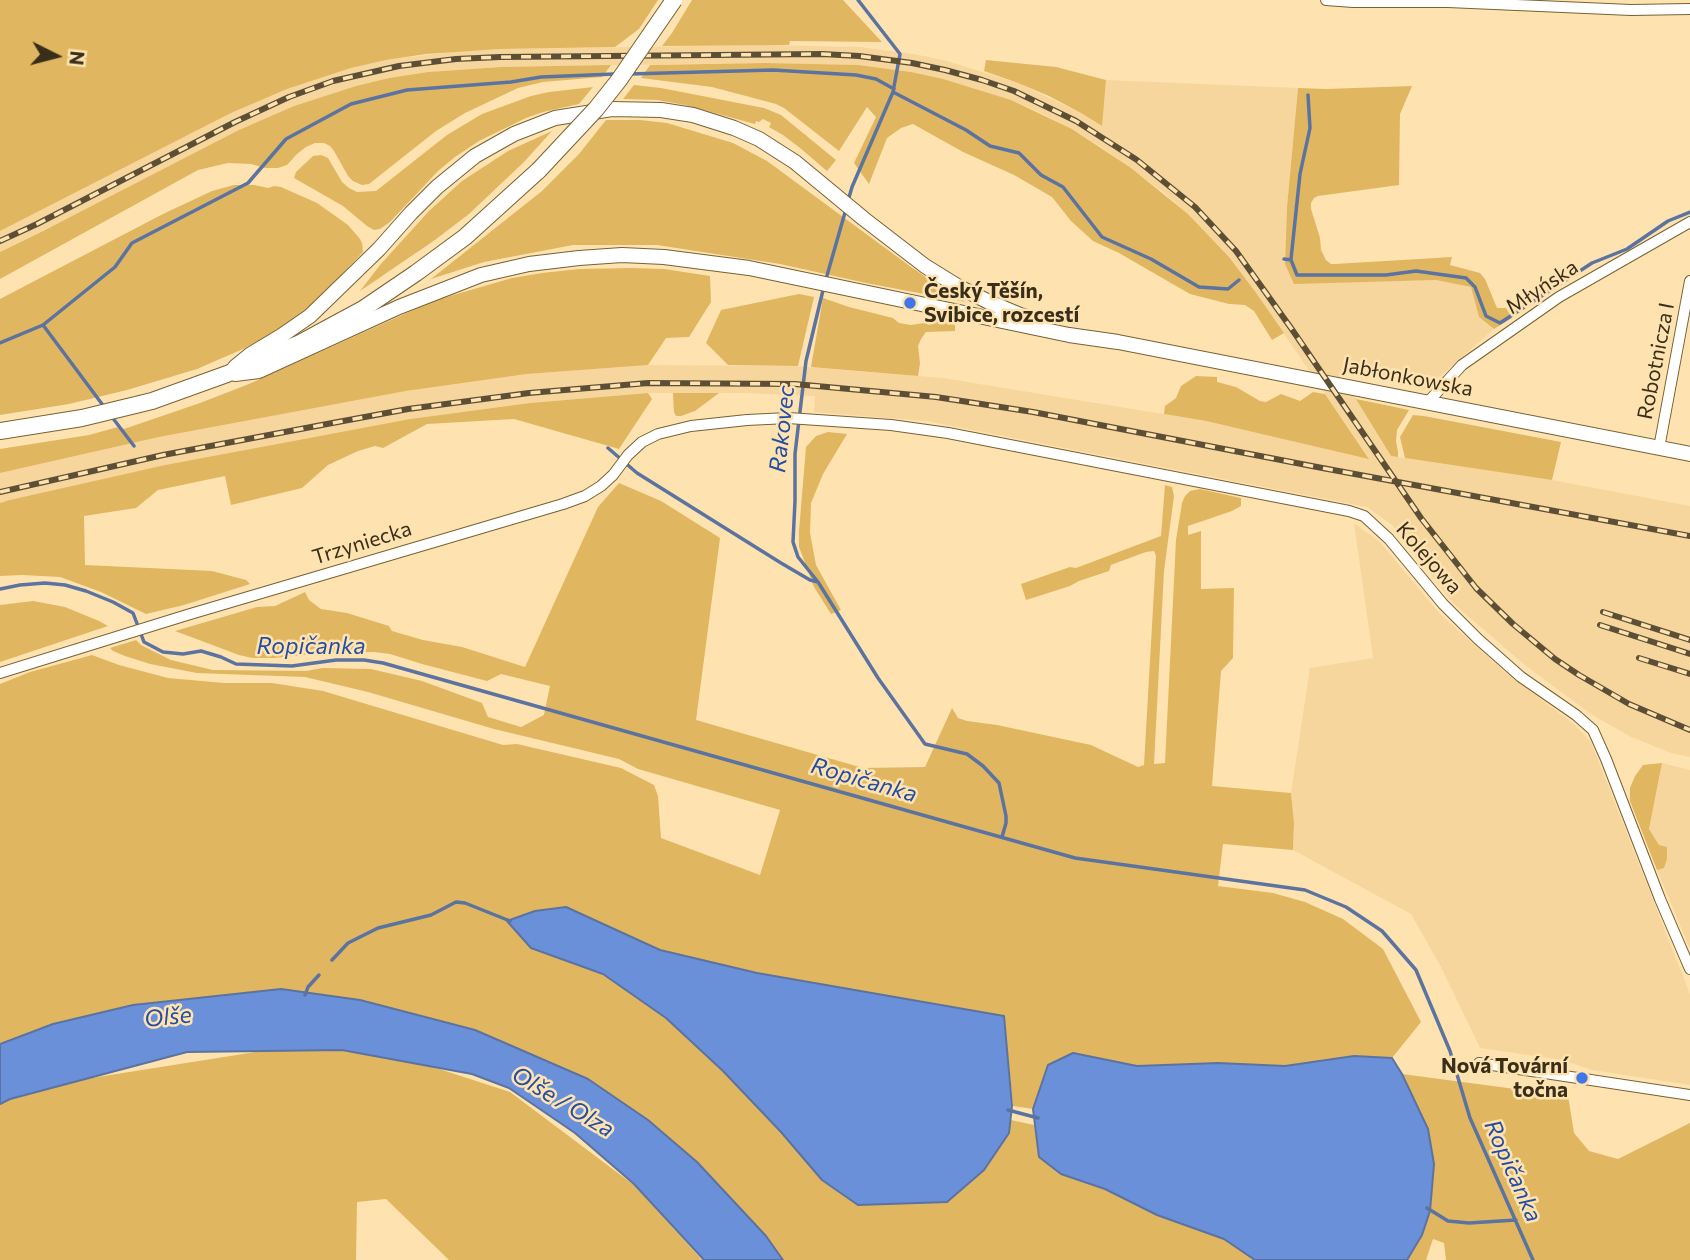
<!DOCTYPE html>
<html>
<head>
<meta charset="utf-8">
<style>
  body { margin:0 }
  #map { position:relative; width:1690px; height:1260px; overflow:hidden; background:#fee3b0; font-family:Commissioner,sans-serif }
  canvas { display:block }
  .north { position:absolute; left:21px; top:21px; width:70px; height:70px; -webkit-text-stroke:5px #fee3b0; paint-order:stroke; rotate:96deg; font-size:19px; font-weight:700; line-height:28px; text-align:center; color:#392e1a }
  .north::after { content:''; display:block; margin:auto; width:24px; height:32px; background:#392e1a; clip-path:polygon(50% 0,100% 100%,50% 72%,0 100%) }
</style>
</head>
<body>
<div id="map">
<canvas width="1690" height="1260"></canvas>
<div class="north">N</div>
</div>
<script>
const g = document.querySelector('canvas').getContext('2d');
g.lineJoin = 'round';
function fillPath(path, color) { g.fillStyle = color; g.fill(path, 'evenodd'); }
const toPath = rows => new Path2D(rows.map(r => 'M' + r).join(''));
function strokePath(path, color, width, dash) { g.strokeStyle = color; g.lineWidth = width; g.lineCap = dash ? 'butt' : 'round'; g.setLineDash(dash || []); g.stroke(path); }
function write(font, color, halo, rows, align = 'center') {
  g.font = font + ' Commissioner,sans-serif'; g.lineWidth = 5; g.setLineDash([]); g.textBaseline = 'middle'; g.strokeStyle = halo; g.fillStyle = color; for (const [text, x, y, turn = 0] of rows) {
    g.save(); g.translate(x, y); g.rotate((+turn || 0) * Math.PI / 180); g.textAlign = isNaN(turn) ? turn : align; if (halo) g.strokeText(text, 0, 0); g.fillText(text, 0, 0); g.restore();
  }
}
fillPath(toPath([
  [765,45,860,47,914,54,947,61,1018,83,1081,113,1101,126,1106,80,1298,88,1287,207,1285,264,1294,283,1436,280,1472,287,1479,317,1494,329,1437,379,1430,390,1340,371,1391,456,1552,480,1690,506,1690,757,1671,753,1631,737,1594,716,1526,666,1454,604,1392,525,1367,507,926,421,814,412,815,396,745,393,648,393,530,403,410,419,318,436,165,465,0,503,0,473,159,437,406,391,527,374,648,365,794,366,943,378,1206,421,1369,458,1254,290,1229,257,1188,214,1163,192,1101,147,1072,129,1041,113,1011,100,911,72,859,65,765,63,687,64,501,67,428,72,389,78,356,86,294,106,0,252,0,231,231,113,287,89,351,68,386,60,459,51,500,49],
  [1354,523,1380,542,1440,614,1507,674,1574,724,1591,742,1690,994,1690,1085,1592,1070,1562,1060,1480,1048,1441,967,1411,914,1293,850,1294,823,1291,793,1310,668,1373,658],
  [1662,763,1690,770,1690,949,1657,870,1664,867,1667,859,1649,829]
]), '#f6d69d');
fillPath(toPath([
  [0,0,658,0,639,29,615,47,500,49,426,54,386,60,351,68,287,89,231,113,0,231],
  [692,0,843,0,882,42,790,41,789,45,662,46,672,33],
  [986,60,1056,67,1106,80,1102,126,1081,113,1049,96,1018,83,984,71],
  [765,63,859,65,911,72,943,79,1011,100,1072,129,1131,168,1188,214,1229,257,1254,290,1284,333,1272,340,1254,311,1245,305,1229,304,1190,294,1119,253,1093,241,1071,221,1052,197,1014,175,963,152,913,124,901,128,887,138,869,184,854,163,876,117,867,107,839,151,784,108,776,104,712,87,641,78,650,65],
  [611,65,602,77,543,82,518,88,465,113,436,131,369,184,362,185,353,181,348,176,334,151,330,146,324,143,315,143,306,147,297,154,287,165,278,168,265,168,251,164,228,163,198,170,0,279,0,252,41,232,239,130,294,106,356,86,389,78,428,72,501,67],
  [634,85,661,88,764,108,781,115,836,160,827,171,800,148,783,135,769,127,771,123,763,119,759,122,756,121,755,124,685,105,657,100,623,99],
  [1412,86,1400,114,1399,185,1318,196,1314,198,1311,203,1311,209,1320,238,1321,250,1326,260,1331,264,1335,264,1452,257,1450,265,1480,273,1485,279,1497,308,1506,308,1512,318,1494,329,1479,317,1471,287,1436,280,1294,284,1285,264,1287,207,1298,88,1326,89],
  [593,87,579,104,543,112,526,118,479,141,455,157,438,171,390,222,380,229,374,230,367,226,343,206,294,178,296,172,313,156,321,155,328,158,342,182,349,188,357,192,376,191,447,135,482,114,531,96,549,92],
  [606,120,640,120,667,123,733,143,767,161,911,267,936,284,966,302,866,283,780,264,657,245,573,245,484,262,431,279,542,191,579,154],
  [552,131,524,162,469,214,435,240,360,291,380,265,429,211,462,181,508,151],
  [234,185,254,185,268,188,274,186,281,187,317,203,348,225,360,239,362,243,363,252,318,299,298,316,267,336,243,349,197,369,127,390,69,404,0,415,0,299,163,214,212,191],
  [632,268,664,269,710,276,711,302,689,337,666,338,648,365,527,374,406,391,159,437,0,473,0,449,89,435,118,427,124,429,200,403,249,384,420,307,443,298,512,278,542,273,579,269],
  [799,294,814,297,798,366,728,365,706,343,721,310],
  [823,298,849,307,893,318,899,323,911,325,937,321,955,325,955,331,926,332,921,339,918,346,920,363,918,376,811,367],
  [1196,376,1217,377,1217,382,1236,387,1260,401,1266,402,1281,394,1300,401,1313,392,1325,394,1369,459,1206,421,1164,414,1165,406,1176,398,1181,386],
  [648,393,652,399,619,449,514,419,427,424,383,448,375,446,358,451,328,465,302,488,231,505,225,476,158,490,136,508,84,516,85,565,212,571,246,580,250,584,184,605,146,614,101,592,60,577,22,575,0,576,0,503,10,500,165,465,410,419,530,403],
  [673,393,719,393,695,411,681,416,676,416,674,412],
  [1356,399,1409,410,1397,430,1396,441,1398,452,1398,457,1391,456],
  [1413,415,1424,416,1561,442,1552,480,1405,458,1400,437],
  [828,432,847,434,823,474,811,503,810,533,816,565,841,610,831,614,814,587,799,547,799,531,806,447,816,436],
  [619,483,661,501,720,538,696,720,863,768,925,767,952,708,958,718,967,721,997,725,1091,745,1138,767,1144,765,1156,556,1154,551,1146,552,1116,563,1111,565,1109,571,1079,581,1070,586,1026,600,1021,584,1070,567,1076,568,1161,536,1165,485,1172,487,1174,496,1164,571,1154,764,1165,763,1176,540,1182,503,1185,496,1190,491,1200,489,1241,498,1241,506,1232,511,1188,526,1188,535,1201,531,1201,589,1234,588,1233,658,1221,671,1212,786,1291,793,1294,823,1293,850,1223,844,1218,886,1273,893,1305,902,1343,919,1383,949,1421,1022,1392,1058,1354,1056,1285,1066,1218,1063,1137,1066,1073,1053,1048,1066,1033,1109,1013,1106,1004,1016,757,973,660,950,566,907,531,948,603,974,666,1018,723,1071,781,1132,822,1180,858,1205,947,1202,1009,1134,1011,1120,1034,1125,1039,1157,1061,1173,1105,1189,1157,1215,1224,1239,1255,1260,783,1260,766,1236,697,1162,648,1120,588,1079,475,1030,360,1000,281,989,133,1005,53,1024,0,1044,0,684,30,672,92,655,119,665,168,678,224,683,272,683,323,691,503,745,517,744,621,768,654,785,658,796,661,838,760,875,780,810,638,769,619,759,494,729,368,692,305,677,197,673,150,664,125,656,113,651,110,648,136,640,141,645,171,660,213,670,306,671,323,668,371,669,422,681,482,703,488,717,521,727,544,715,550,686,501,674,487,681,422,664,390,654,374,652,326,653,274,658,252,658,239,655,175,631,257,607,275,606,305,592,309,600,321,609,347,613,389,626,392,631,423,640,462,647,525,667,598,507],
  [33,601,65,607,99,621,108,626,0,662,0,605],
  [1662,763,1649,829,1659,845,1667,847,1667,859,1664,868,1657,870,1630,801,1630,788,1635,776,1643,765],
  [344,1038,510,1092,634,1185,702,1260,449,1260,386,1199,357,1202,356,1260,0,1260,0,1104,10,1099,85,1079],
  [1402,1074,1568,1096,1574,1133,1589,1151,1618,1159,1690,1123,1690,1260,1446,1260,1444,1243,1433,1239,1426,1260,1407,1260,1422,1235,1430,1211,1434,1164,1428,1129]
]), '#e1b660');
const water = toPath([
  [566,907,660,950,757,973,1004,1016,1012,1106,1009,1133,984,1170,947,1202,858,1205,822,1180,781,1132,723,1071,666,1018,603,974,531,948,507,921,535,911,566,907],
  [281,989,360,1000,475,1030,588,1079,648,1120,697,1162,766,1236,783,1260,704,1260,634,1184,575,1133,509,1088,472,1074,342,1050,187,1052,10,1099,0,1104,0,1044,53,1024,133,1005,281,989],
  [1073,1053,1137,1066,1218,1063,1285,1066,1354,1056,1392,1058,1402,1074,1428,1129,1434,1164,1430,1211,1422,1235,1407,1260,1255,1260,1224,1239,1157,1215,1105,1189,1061,1174,1039,1157,1033,1109,1048,1065,1073,1053]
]);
fillPath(water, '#6a90da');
strokePath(water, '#5b73a0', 2);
strokePath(toPath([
  [629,74,773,70,856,75,876,79,894,89],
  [893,92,966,130,990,146,1019,153,1041,175,1063,187,1102,237,1151,259,1199,287,1228,289,1239,280],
  [848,201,852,187,893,92,900,54,858,0],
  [1284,259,1291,260,1297,275,1386,275,1416,271,1466,278,1475,287,1486,316,1500,323,1592,263,1627,249,1668,221,1690,212],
  [1291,259,1300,174,1310,128,1308,95],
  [826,279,846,209],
  [824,286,806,361,795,454,795,501,793,542,798,557,818,582,878,678,925,744,967,754,983,766,999,783,1006,816,1006,823,1002,837],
  [43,325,105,408],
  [0,343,43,325,115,267,132,243,248,183,286,139,351,104,407,90,511,82,541,77,615,74],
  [112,417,134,446],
  [608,448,637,473,781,563,810,580,818,582],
  [0,589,20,585,45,583,65,585,86,591,113,602,133,613,144,642,163,652,183,654,201,651,221,657,236,664,292,666,336,660,364,660,383,663,1075,858,1305,890,1346,907,1382,931,1416,970,1450,1051,1470,1118,1533,1260],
  [332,960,348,943,378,928,431,915,456,902,465,903,510,921],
  [305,995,308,987,319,975],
  [1008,1110,1038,1118],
  [1427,1208,1448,1221,1469,1223,1516,1220]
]), '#5b73a0', 3.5);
const street = toPath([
  [1326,0,1353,2,1448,2,1631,10,1690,9],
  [1428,402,1462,365,1559,297,1690,222],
  [1659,448,1690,281],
  [0,673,187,615,563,504,585,496,601,486,613,475,628,455,642,442,658,434,691,426,747,420,788,418,891,425,948,433,1349,511,1364,516,1389,539,1443,604,1478,639,1521,677,1576,715,1593,730,1606,759,1660,899,1690,969],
  [1479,1063,1690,1095]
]);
const secondary = toPath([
  [235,367,251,354,281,336,310,316,379,249,411,213,437,187,475,156,514,134,555,118,612,109,661,110,693,115,734,128,759,139,795,162,864,219,925,266,959,287,989,302,1020,315,1039,320],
  [235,374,259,371,399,307,481,275,529,264,579,258,622,255,664,257,749,268,1069,335,1118,342,1690,454]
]);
const primary = toPath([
  [0,431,82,418,152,401,227,374,300,343,363,309,416,273,465,237,539,170]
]);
strokePath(street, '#796132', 12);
strokePath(secondary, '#796132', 16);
strokePath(primary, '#796132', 18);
strokePath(street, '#fff', 10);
strokePath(secondary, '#fff', 14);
strokePath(primary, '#fff', 16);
const rail = toPath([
  [0,241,37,224,235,122,289,97,333,81,399,66,456,59,500,57,822,54,859,56,912,63,945,70,982,80,1014,91,1076,121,1137,160,1195,207,1236,251,1291,328,1421,518,1476,588,1513,624,1555,659,1579,675,1629,704,1690,730],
  [0,492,163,455,327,424,408,409,529,393,648,383,795,384,936,397,1033,412,1317,467,1690,536],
  [1603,612,1690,640],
  [1600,625,1690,654],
  [1639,658,1690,674]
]);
strokePath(rail, '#5d4f36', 6);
strokePath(rail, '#fee3b0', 3.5, [10]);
const primaryBridge = toPath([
  [539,170,596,109,619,80,674,0]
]);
strokePath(primaryBridge, '#796132', 18, []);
strokePath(primaryBridge, '#fff', 16);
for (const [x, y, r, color] of [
  [910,303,7,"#4076e7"],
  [1582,1078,7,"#4076e7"]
]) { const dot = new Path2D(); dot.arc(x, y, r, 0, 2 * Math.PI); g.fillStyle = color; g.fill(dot); strokePath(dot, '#fee3b0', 2.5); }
write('21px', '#392e1a', '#fee3b0', [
  ["Młyńska",1542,287,-33],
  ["Robotnicza I",1656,361,-79],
  ["Jabłonkowska",1408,377,11],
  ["Trzyniecka",362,543,-17],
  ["Kolejowa",1429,558,49]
]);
write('bold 21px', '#392e1a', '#fee3b0', [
  ["Český Těšín,",924,291],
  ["Svibice, rozcestí",924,315],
  ["Nová Tovární",1568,1066,"right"],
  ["točna",1568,1090,"right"]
], 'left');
write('italic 23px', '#234da5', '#fee3b0', [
  ["Rakovec",782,429,-84],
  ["Ropičanka",311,646],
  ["Ropičanka",864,780,16],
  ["Olše",168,1017,-6],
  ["Olše / Olza",563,1102,31],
  ["Ropičanka",1513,1171,66]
]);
</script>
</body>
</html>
